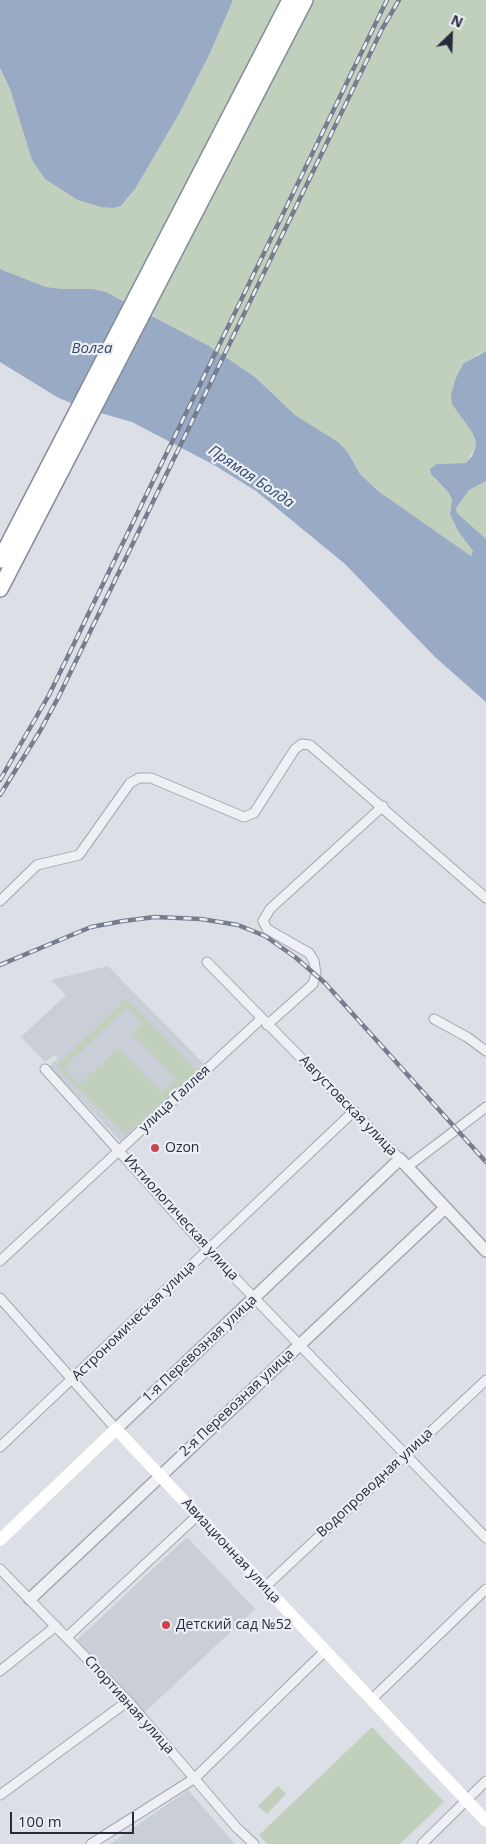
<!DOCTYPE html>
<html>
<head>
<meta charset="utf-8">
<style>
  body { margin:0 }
  #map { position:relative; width:486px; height:1844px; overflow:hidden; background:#dcdfe5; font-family:"Open Sans",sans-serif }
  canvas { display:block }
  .north { position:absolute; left:426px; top:10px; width:50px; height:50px; -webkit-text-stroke:4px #ebeef3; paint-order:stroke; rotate:24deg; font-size:14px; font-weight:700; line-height:20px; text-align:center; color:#262c3b }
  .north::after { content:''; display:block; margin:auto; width:18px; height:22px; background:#262c3b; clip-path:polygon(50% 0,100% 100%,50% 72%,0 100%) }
  .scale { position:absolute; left:10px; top:1812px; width:124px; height:22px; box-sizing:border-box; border:2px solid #262c3b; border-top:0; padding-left:6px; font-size:15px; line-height:18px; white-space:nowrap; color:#262c3b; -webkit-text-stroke:4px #ebeef3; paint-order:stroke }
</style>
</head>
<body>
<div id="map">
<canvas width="486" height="1844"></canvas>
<div class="north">N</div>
<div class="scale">100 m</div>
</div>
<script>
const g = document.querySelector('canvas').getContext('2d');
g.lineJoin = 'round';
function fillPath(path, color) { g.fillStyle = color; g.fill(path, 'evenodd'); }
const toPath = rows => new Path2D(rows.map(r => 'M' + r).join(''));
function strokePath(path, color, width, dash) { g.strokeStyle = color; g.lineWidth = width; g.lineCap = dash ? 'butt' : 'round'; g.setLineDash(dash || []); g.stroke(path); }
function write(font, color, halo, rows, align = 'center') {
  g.font = font + ' "Open Sans",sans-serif'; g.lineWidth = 4.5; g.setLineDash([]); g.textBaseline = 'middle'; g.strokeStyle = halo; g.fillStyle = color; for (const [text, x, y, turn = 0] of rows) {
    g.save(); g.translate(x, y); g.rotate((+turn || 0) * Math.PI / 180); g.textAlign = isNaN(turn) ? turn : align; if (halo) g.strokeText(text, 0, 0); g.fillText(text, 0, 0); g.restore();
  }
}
fillPath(toPath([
  [108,966,205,1065,122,1143,52,1069,50,1066,58,1058,54,1055,45,1062,21,1037,66,995,51,980],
  [187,1537,255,1609,144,1713,77,1640],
  [188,1790,235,1844,110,1844]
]), '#caced7');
fillPath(toPath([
  [233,0,486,0,486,351,476,355,466,423,472,432,476,446,466,463,437,464,435,479,449,493,452,500,450,514,458,531,473,551,471,556,378,491,360,474,347,451,338,442,295,415,255,377,209,346,119,298,93,289,63,289,46,287,0,269,0,68,10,89,32,160,45,179,114,208,122,206,135,189,179,114,210,53],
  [486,481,486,539,457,513,456,508,469,490],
  [126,999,197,1071,125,1135,56,1066],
  [127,1007,142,1023,132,1033,176,1079,162,1093,118,1048,80,1084,64,1068],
  [372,1727,444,1802,400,1844,267,1844,259,1835],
  [278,1786,286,1794,267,1814,258,1806]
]), '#c1cfbd');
fillPath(toPath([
  [0,0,233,0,210,53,179,114,135,189,121,206,114,208,101,207,78,200,45,179,32,160,10,89,0,68],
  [0,269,46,287,63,289,93,289,106,292,209,346,255,377,295,415,338,442,347,451,360,474,378,491,471,556,473,551,458,531,450,514,452,500,449,493,431,474,430,469,437,464,466,463,472,456,476,446,475,440,472,432,452,404,451,395,456,378,463,364,486,351,486,481,469,490,456,508,457,513,486,539,486,702,435,657,345,564,256,491,214,465,132,422,80,407,57,397,0,362]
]), '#98aac4');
const minor = toPath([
  [0,901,37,865,79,855,130,783,139,778,151,778,244,817,254,813,295,749,302,744,310,745,486,898],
  [207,962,400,1159],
  [434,1019,467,1037,486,1051],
  [267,1025,313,984,316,974,314,961,309,953,267,929,263,921,270,909,383,806],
  [45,1069,208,1250,486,1538],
  [407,1167,486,1107],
  [0,1261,261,1019],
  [0,1298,116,1429],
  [0,1447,354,1111],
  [0,1569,128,1701,236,1827,254,1844],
  [265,1587,486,1380],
  [67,1637,198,1515],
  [0,1671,56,1626],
  [371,1700,486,1589],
  [0,1795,128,1701],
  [91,1844,195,1778,325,1651],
  [422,1844,486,1781]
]);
const tertiary = toPath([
  [116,1429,400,1159,486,1251],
  [30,1599,445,1208]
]);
const trunk = toPath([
  [0,560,290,0],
  [0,589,305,0]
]);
strokePath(minor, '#a2a6af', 11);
strokePath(tertiary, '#a2a6af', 14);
strokePath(trunk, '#848b9b', 18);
strokePath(minor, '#eef0f4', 9);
strokePath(tertiary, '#eef0f4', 11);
strokePath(toPath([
  [0,1540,116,1429,486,1821]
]), '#fff', 12);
strokePath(trunk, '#fff', 15);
const rail = toPath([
  [0,780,49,695,387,0],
  [0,795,40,731,58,698,382,29,399,0],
  [0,965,91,927,123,921,155,917,201,919,238,925,265,936,295,957,325,983,486,1162]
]);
strokePath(rail, '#767d8e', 4.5);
strokePath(rail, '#ebeef3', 2.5, [8]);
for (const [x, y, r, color] of [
  [155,1148,5,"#c64550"],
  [166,1625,5,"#c64550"]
]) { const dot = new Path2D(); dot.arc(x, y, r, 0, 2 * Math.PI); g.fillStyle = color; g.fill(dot); strokePath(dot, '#ebeef3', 2); }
write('14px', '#262c3b', '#ebeef3', [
  ["улица Галлея",175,1099,-43],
  ["Августовская улица",348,1106,46],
  ["Ихтиологическая улица",181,1218,48],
  ["Астрономическая улица",134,1321,-44],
  ["1-я Перевозная улица",200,1349,-43],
  ["2-я Перевозная улица",237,1403,-43],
  ["Водопроводная улица",375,1483,-43],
  ["Авиационная улица",231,1551,47],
  ["Спортивная улица",129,1705,48]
]);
write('14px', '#262c3b', '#ebeef3', [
  ["Ozon",165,1148],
  ["Детский сад №52",176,1625]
], 'left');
write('italic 15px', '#33496c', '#ebeef3', [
  ["Волга",92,349],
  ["Прямая Болда",251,477,34]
]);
</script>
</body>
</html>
